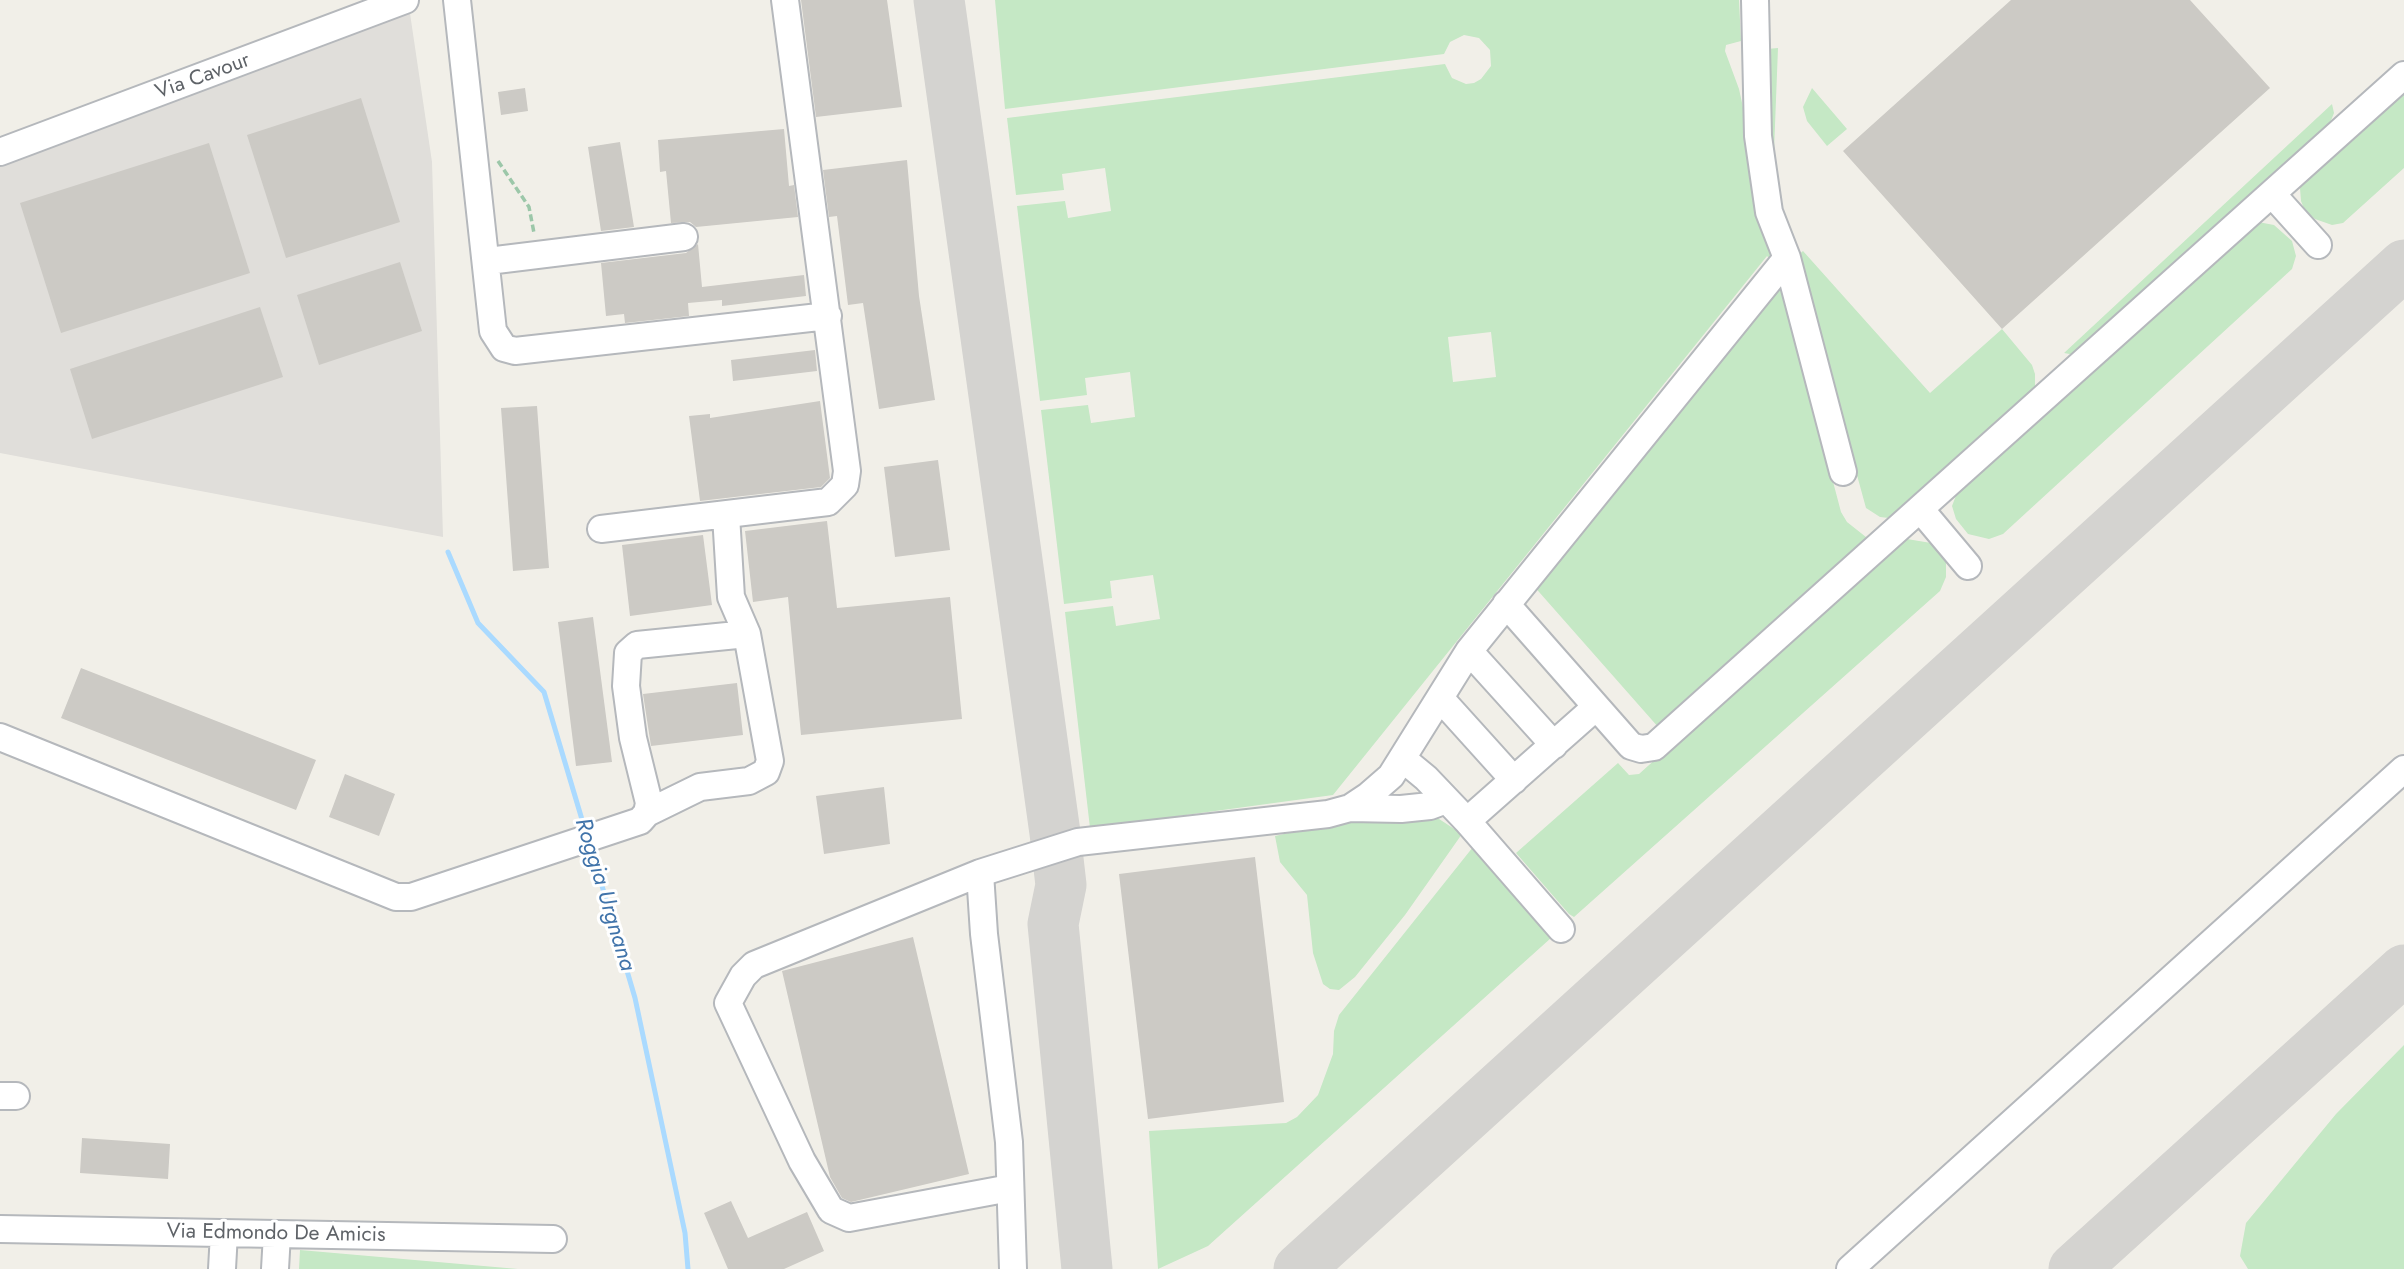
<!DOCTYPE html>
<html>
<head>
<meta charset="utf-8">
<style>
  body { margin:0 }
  canvas { display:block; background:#f1efe8 }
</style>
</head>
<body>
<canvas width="2404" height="1269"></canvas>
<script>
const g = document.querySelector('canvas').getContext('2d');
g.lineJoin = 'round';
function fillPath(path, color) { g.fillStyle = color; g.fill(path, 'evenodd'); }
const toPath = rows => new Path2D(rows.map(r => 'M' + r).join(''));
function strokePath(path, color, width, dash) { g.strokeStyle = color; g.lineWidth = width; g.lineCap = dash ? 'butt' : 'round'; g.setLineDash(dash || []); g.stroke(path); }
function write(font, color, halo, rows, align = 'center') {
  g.font = font + ' Jost,sans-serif'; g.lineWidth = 6; g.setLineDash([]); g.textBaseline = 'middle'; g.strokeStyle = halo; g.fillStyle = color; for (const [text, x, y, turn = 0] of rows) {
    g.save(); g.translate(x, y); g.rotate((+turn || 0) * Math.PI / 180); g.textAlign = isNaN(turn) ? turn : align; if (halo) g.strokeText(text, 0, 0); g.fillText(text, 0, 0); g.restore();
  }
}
fillPath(toPath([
  [408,0,432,162,443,537,0,453,0,142]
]), '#e0deda');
fillPath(toPath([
  [995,0,1739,0,1741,41,1726,45,1725,51,1739,89,1775,254,1771,260,1767,256,1333,795,1090,828,1065,612,1113,606,1116,626,1160,619,1153,575,1110,581,1112,598,1064,604,1041,410,1088,405,1091,423,1135,417,1130,372,1085,378,1087,395,1040,401,1017,206,1065,201,1068,218,1111,211,1105,168,1062,174,1064,190,1016,195,1007,118,1445,64,1452,78,1466,84,1474,83,1481,79,1491,66,1490,50,1479,38,1464,35,1450,42,1444,54,1005,109],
  [1491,332,1496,377,1453,382,1448,337],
  [1778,48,1773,177,1767,49],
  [2404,87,2404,168,2343,223,2332,225,2315,219,2305,211,2301,201,2300,188,2307,175],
  [1812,88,1847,129,1827,146,1807,121,1803,107],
  [2332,104,2334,113,2330,123,2075,355,2064,353],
  [2258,222,2274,225,2292,241,2296,256,2292,269,2003,534,1989,539,1968,534,1956,519,1952,506,1957,493],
  [1803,251,1930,393,2002,329,2032,365,2035,374,2035,391,1902,513,1889,518,1880,517,1866,508,1797,256],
  [1781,284,1841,512,1847,522,1871,541,1659,728,1532,584],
  [1907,539,1931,543,1939,550,1946,561,1946,577,1940,591,1574,917,1569,914,1516,853,1618,763,1629,775,1639,774,1897,543],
  [1436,817,1462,834,1405,915,1355,977,1339,990,1330,989,1323,984,1313,953,1307,895,1280,862,1275,836,1351,819],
  [1473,847,1551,938,1208,1246,1158,1269,1149,1131,1286,1123,1297,1117,1318,1095,1333,1054,1334,1031,1339,1015],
  [2404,1045,2404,1269,2248,1269,2240,1256,2246,1223,2336,1114],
  [300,1250,518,1269,299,1269]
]), '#c5e8c5');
strokePath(toPath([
  [448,552,478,623,544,692,586,833],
  [590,845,635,998,685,1233,688,1269]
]), '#aadaff', 5);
strokePath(toPath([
  [939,0,1055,833,1061,885,1053,924,1087,1269],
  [1299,1269,2404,265],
  [2074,1269,2404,970]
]), '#d4d3d0', 51);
fillPath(toPath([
  [801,0,887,0,902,107,816,117],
  [2011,0,2190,0,2270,88,2002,329,1843,151],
  [525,88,528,111,501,115,498,92],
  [361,98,400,222,286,258,247,135],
  [784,129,789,186,794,185,798,217,696,227,690,222,671,223,666,171,660,172,658,140],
  [620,142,634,227,601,231,588,147],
  [209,143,250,273,61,333,20,203],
  [907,160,919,296,935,400,879,409,863,303,848,305,837,216,829,217,823,170],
  [698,244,702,287,804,275,806,296,722,306,722,300,688,303,689,316,625,323,624,314,606,316,601,263,686,253],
  [400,262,422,331,319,365,297,295],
  [260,307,283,377,92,439,70,369],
  [815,350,817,371,733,381,731,360],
  [820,401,830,478,821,487,700,501,689,416,710,414,710,418],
  [537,406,549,568,513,571,501,408],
  [938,460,950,550,895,557,884,467],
  [827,521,837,608,950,597,962,719,801,735,788,597,753,602,745,531],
  [703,535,712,605,630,616,622,545],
  [593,617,612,762,576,766,558,622],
  [81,668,316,760,296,810,61,718],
  [737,683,743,735,651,746,643,694],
  [345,774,395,794,379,836,329,817],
  [884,787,890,844,824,854,816,796],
  [1255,857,1284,1102,1148,1119,1119,874],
  [913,937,969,1174,851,1202,842,1198,830,1177,782,971],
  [82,1138,170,1144,168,1179,80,1173],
  [731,1201,748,1238,807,1212,824,1251,784,1269,728,1269,704,1213]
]), '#cccac5');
const minor = toPath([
  [457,0,493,331,504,348,515,351,828,316],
  [1755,0,1758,136,1769,212,1787,258,1843,472],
  [0,152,405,0],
  [2272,194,2318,245],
  [488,261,684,237],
  [1921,510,1968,566],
  [601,529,828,502,845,485,847,471,785,0],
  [1506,604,1631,746,1641,749,1654,747,2404,75],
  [1469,651,1554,745],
  [1440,698,1514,780],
  [0,737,396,897,411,897,640,821,647,813,649,803,633,738,626,686,628,653,637,645,747,634],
  [1403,759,1426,778,1467,821,1561,929],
  [1350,808,1401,809,1430,806,1446,800],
  [647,813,700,787,749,781,766,772,770,761,747,634,731,597,726,515],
  [1467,821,1596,707],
  [980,873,984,934,1009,1142,1013,1269],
  [0,1096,16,1096],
  [1010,1188,849,1218,831,1210,802,1161,728,1003,743,976,754,965,980,873,1078,842,1328,814,1350,808,1368,796,1391,776,1469,651,1787,258],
  [0,1229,553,1239],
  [222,1269,224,1233],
  [275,1269,277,1234],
  [1850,1269,2404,769]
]);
strokePath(minor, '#b5b8bc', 30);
strokePath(toPath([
  [498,161,529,207,534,233]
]), '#9cc7a9', 3.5, [7, 3.5]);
strokePath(minor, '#fff', 26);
write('21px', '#5f6368', '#fff', [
  ["Via Cavour",203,77,-20],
  ["Via Edmondo De Amicis",276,1234,1]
]);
write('italic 23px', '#4174aa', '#fff', [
  ["Roggia Urgnana",604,895,73]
]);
</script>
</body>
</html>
